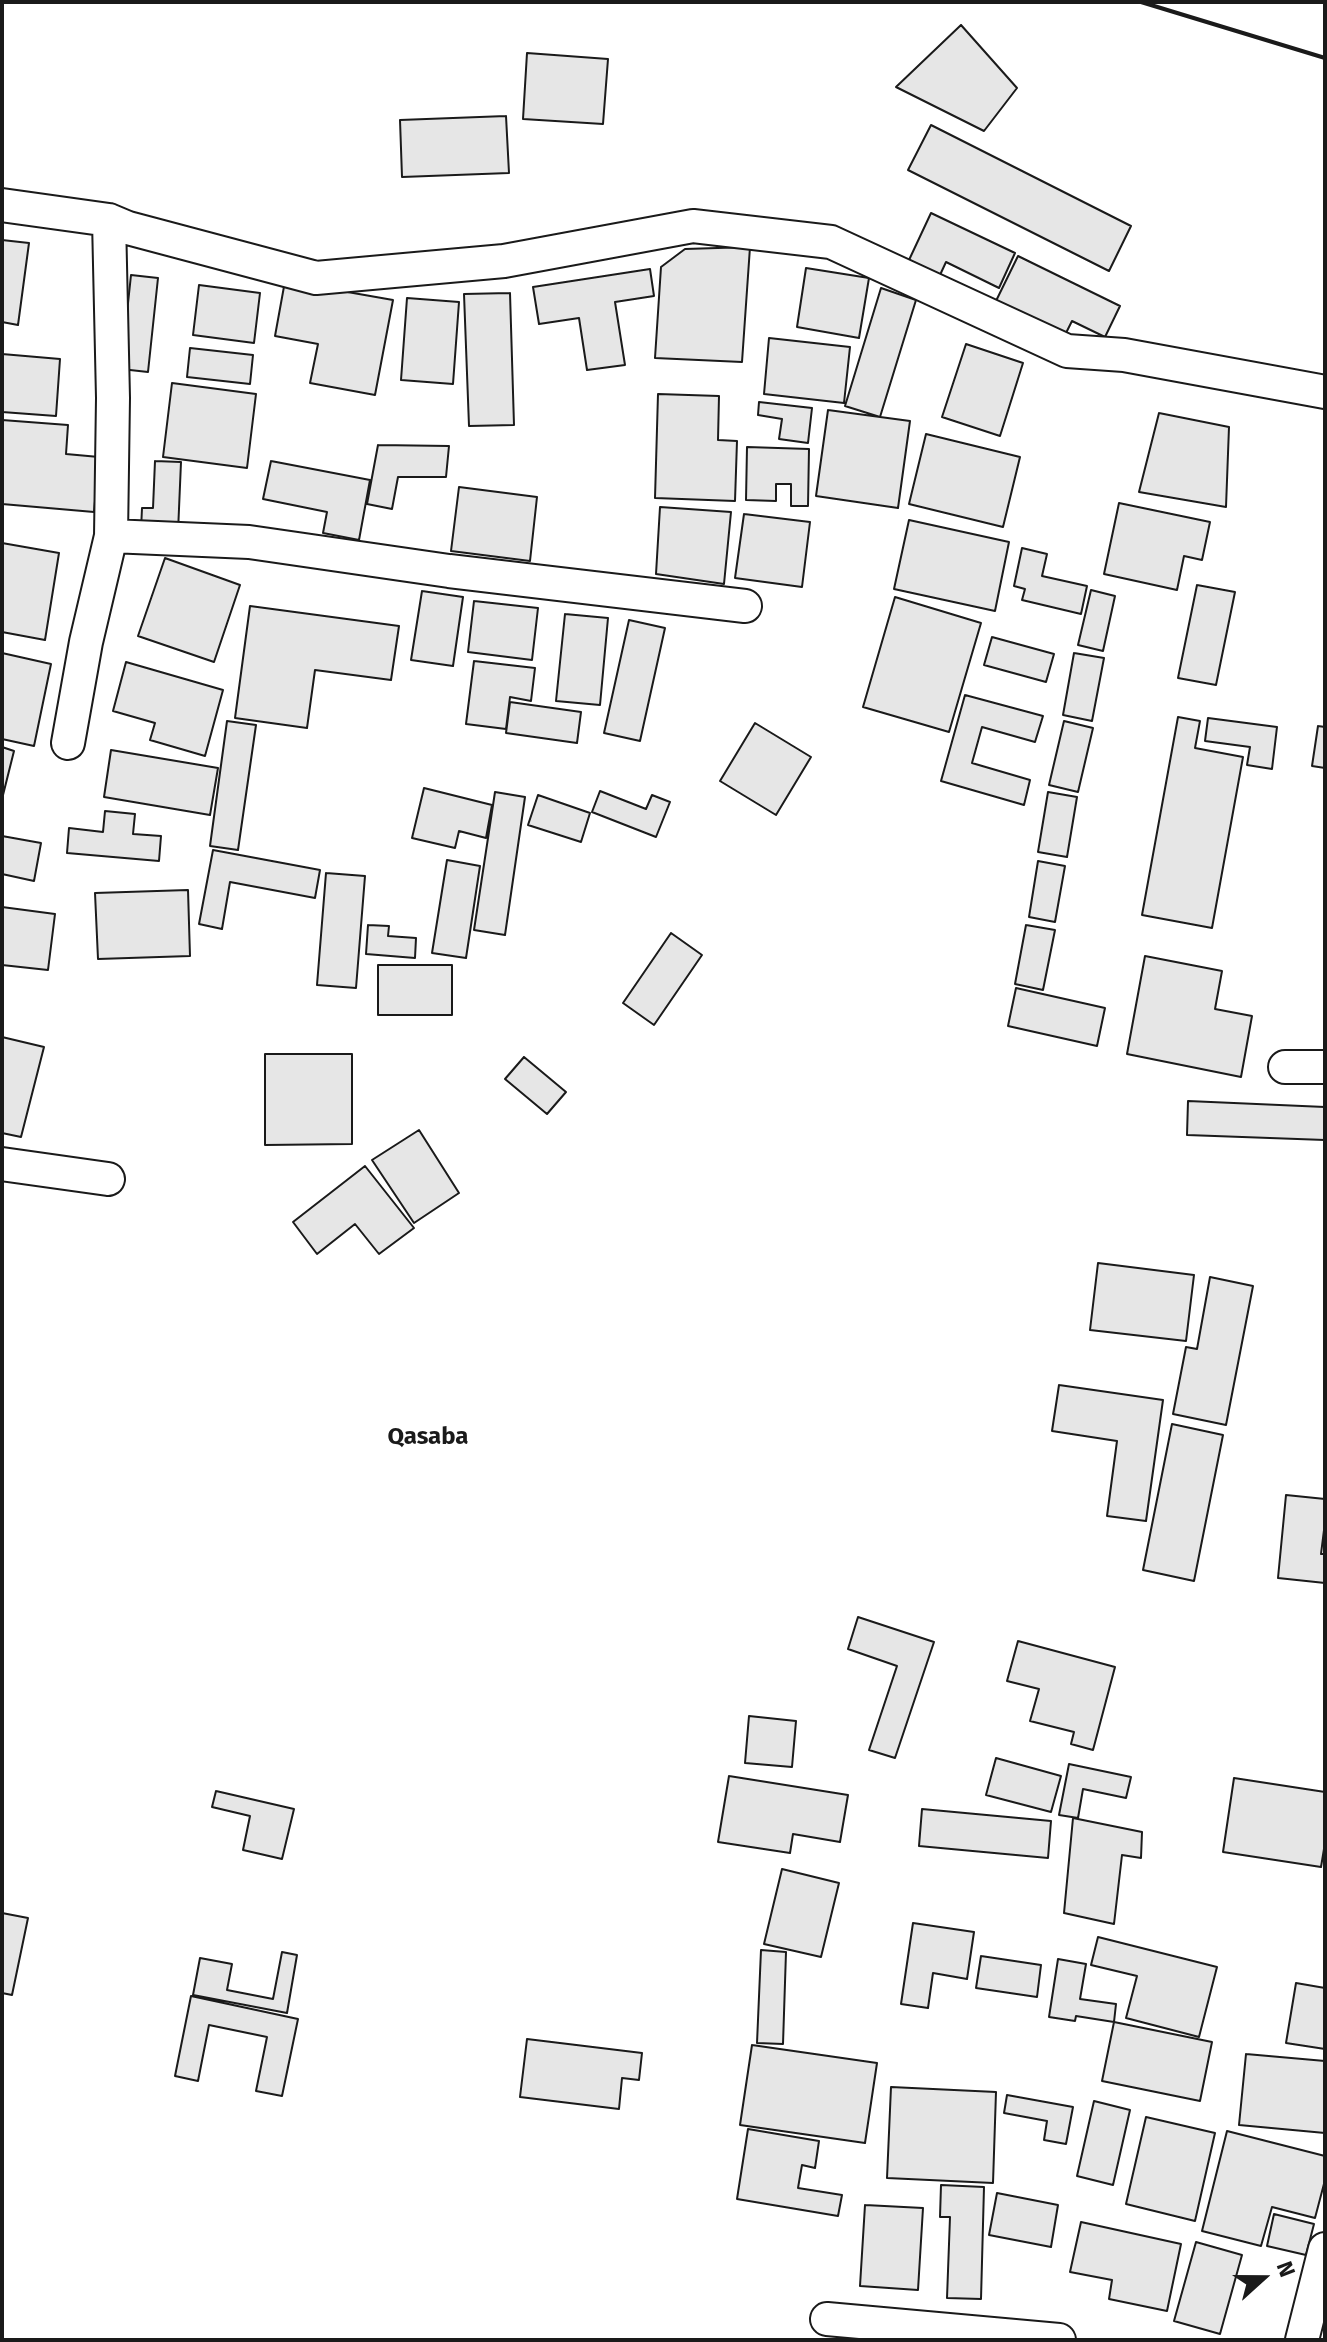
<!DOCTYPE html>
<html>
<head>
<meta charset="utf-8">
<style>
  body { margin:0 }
  #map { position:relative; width:1327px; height:2342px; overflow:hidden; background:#fff; font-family:"Fira Sans",sans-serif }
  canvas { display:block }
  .frame { position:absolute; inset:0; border:4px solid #1a1a1a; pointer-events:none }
  .north { position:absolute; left:1223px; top:2238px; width:80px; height:80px; -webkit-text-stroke:6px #fff; paint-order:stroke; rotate:69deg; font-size:22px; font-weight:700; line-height:32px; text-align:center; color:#1a1a1a }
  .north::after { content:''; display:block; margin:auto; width:28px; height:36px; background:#1a1a1a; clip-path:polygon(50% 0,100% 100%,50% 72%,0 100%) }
</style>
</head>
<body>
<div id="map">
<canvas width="1327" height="2342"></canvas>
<div class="frame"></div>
<div class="north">N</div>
</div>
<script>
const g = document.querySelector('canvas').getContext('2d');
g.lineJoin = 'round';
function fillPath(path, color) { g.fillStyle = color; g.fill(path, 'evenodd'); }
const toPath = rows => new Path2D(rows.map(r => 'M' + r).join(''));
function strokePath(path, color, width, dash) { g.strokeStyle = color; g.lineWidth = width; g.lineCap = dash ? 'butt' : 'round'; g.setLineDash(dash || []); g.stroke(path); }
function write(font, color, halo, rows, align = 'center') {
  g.font = font + ' "Fira Sans",sans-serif'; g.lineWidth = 6; g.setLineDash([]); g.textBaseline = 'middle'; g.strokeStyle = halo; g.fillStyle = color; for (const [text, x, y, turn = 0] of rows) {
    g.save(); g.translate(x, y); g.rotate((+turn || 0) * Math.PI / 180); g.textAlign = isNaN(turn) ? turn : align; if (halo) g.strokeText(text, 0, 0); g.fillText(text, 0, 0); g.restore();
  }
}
const building = toPath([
  [961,25,1017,88,984,131,896,87,961,25],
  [527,53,608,59,603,124,523,119,527,53],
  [506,116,509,173,402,177,400,120,506,116],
  [931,125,1131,226,1109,271,908,170,931,125],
  [931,213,1015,253,999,288,946,262,940,275,909,260,931,213],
  [2,240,29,243,18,325,2,322,2,240],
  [750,247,742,362,655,358,661,267,685,249,750,247],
  [1018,256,1120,306,1105,337,1072,321,1064,337,995,303,1018,256],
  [806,268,869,278,859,338,797,327,806,268],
  [650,269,654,296,615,302,625,365,587,370,579,318,539,324,533,287,650,269],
  [131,275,158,278,148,372,121,369,131,275],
  [285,281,393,300,375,395,310,383,318,344,275,336,285,281],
  [199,285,260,293,254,343,193,335,199,285],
  [881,288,916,300,880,417,845,406,881,288],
  [510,293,514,425,469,426,464,294,510,293],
  [407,298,459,302,453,384,401,380,407,298],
  [769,338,850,347,844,403,764,394,769,338],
  [966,344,1023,363,1000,436,942,417,966,344],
  [190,348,253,355,250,384,187,377,190,348],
  [2,354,60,359,56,416,2,412,2,354],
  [172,383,256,394,247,468,163,457,172,383],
  [658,394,719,396,718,440,737,441,735,501,655,498,658,394],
  [759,402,812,408,808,443,779,439,782,419,758,415,759,402],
  [828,410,910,421,898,508,816,496,828,410],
  [1159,413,1229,427,1226,507,1139,492,1159,413],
  [2,420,68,425,66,454,99,457,94,512,2,504,2,420],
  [926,434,1020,457,1003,527,909,504,926,434],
  [378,445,449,446,446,477,398,477,392,509,367,504,378,445],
  [747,447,809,449,808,506,791,506,791,484,776,484,776,501,746,500,747,447],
  [155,461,181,462,178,532,141,530,142,508,153,508,155,461],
  [271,461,370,480,359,540,323,533,327,512,263,499,271,461],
  [459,487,537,497,530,561,451,551,459,487],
  [1119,503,1210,522,1202,560,1184,556,1177,590,1104,574,1119,503],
  [660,507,731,512,724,584,656,574,660,507],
  [744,514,810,522,802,587,735,578,744,514],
  [909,520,1009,542,995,611,894,589,909,520],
  [2,543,59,553,45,640,2,632,2,543],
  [1022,548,1047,554,1042,576,1087,586,1081,614,1022,600,1025,589,1014,586,1022,548],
  [165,558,240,585,214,662,138,636,165,558],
  [1197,585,1235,592,1216,685,1178,678,1197,585],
  [1091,590,1115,596,1103,651,1078,645,1091,590],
  [422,591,463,597,453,666,411,660,422,591],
  [895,597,981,623,949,732,863,707,895,597],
  [474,601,538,608,532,660,468,652,474,601],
  [250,606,399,626,391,680,315,670,307,728,235,718,250,606],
  [565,614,608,618,600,705,556,701,565,614],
  [629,620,665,628,640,741,604,733,629,620],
  [992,637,1054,654,1046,682,984,665,992,637],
  [2,653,51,664,34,746,2,739,2,653],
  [1074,653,1104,658,1092,721,1063,715,1074,653],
  [474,661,535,668,531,701,510,697,506,729,466,724,474,661],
  [126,662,223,690,205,756,150,740,155,723,113,711,126,662],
  [965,695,1043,716,1035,742,982,727,972,763,1030,780,1024,805,941,781,965,695],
  [510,702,581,712,577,743,506,733,510,702],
  [1178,717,1200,721,1195,748,1243,757,1212,928,1142,915,1178,717],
  [1208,718,1277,727,1272,769,1247,765,1250,747,1205,741,1208,718],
  [227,721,256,725,238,850,210,846,227,721],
  [1064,721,1093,728,1078,792,1049,785,1064,721],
  [755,723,811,757,776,815,720,781,755,723],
  [1318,726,1325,727,1325,768,1312,766,1318,726],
  [2,747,14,751,2,799,2,747],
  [111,750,218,768,210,815,104,797,111,750],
  [424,788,492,805,486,838,459,831,455,848,412,838,424,788],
  [600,791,646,809,652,795,670,802,656,837,592,812,600,791],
  [495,792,525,797,505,935,474,930,495,792],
  [1048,792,1077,797,1067,857,1038,852,1048,792],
  [538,795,590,813,581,842,528,825,538,795],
  [105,811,135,814,133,834,161,836,159,861,67,853,69,828,103,832,105,811],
  [2,836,41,843,34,881,2,874,2,836],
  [213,850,320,870,315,898,230,882,222,929,199,924,213,850],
  [447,860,480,866,466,958,432,953,447,860],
  [1038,861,1065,866,1055,922,1029,917,1038,861],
  [326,873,365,876,356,988,317,985,326,873],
  [188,890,190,956,98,959,95,893,188,890],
  [2,907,55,914,48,970,2,965,2,907],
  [368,925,389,926,388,936,416,938,415,958,366,954,368,925],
  [1026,925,1055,930,1043,990,1015,984,1026,925],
  [671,933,702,955,654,1025,623,1003,671,933],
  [1145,956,1222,971,1215,1009,1252,1016,1241,1077,1127,1054,1145,956],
  [378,965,452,965,452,1015,378,1015,378,965],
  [1016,988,1105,1008,1097,1046,1008,1026,1016,988],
  [2,1037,44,1047,21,1137,2,1133,2,1037],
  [265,1054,352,1054,352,1144,265,1145,265,1054],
  [524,1057,566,1092,547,1114,505,1079,524,1057],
  [1188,1101,1325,1107,1325,1140,1187,1135,1188,1101],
  [419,1130,459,1193,414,1223,372,1160,419,1130],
  [365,1166,414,1228,379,1254,355,1224,317,1254,293,1222,365,1166],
  [1098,1263,1194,1275,1186,1341,1090,1330,1098,1263],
  [1210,1277,1253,1286,1226,1425,1173,1414,1186,1347,1197,1349,1210,1277],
  [1059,1385,1163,1400,1146,1521,1107,1516,1117,1441,1052,1431,1059,1385],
  [1172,1424,1223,1435,1194,1581,1143,1570,1172,1424],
  [1286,1495,1325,1499,1325,1522,1321,1554,1325,1554,1325,1583,1278,1578,1286,1495],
  [858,1617,934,1642,895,1758,869,1750,897,1666,848,1649,858,1617],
  [1018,1641,1115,1667,1093,1750,1071,1744,1074,1732,1030,1721,1039,1689,1007,1681,1018,1641],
  [749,1716,796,1721,792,1767,745,1763,749,1716],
  [996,1758,1061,1776,1051,1812,986,1795,996,1758],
  [1069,1764,1131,1777,1126,1798,1083,1789,1078,1818,1059,1815,1069,1764],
  [729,1776,848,1795,840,1842,793,1834,790,1853,718,1842,729,1776],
  [1234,1778,1325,1792,1325,1843,1321,1867,1223,1852,1234,1778],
  [216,1791,294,1809,282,1859,243,1850,250,1816,212,1807,216,1791],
  [922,1809,1051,1821,1048,1858,919,1846,922,1809],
  [1073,1818,1142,1832,1141,1858,1122,1855,1114,1924,1064,1913,1073,1818],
  [782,1869,839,1883,821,1957,764,1944,782,1869],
  [2,1913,28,1918,12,1995,2,1993,2,1913],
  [913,1923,974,1932,967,1979,933,1973,928,2008,901,2004,913,1923],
  [1098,1937,1217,1967,1199,2037,1126,2018,1137,1976,1091,1965,1098,1937],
  [761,1950,786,1952,783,2044,757,2043,761,1950],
  [282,1952,297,1955,287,2013,193,1995,200,1958,232,1964,227,1990,273,1999,282,1952],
  [981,1956,1041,1965,1037,1997,976,1988,981,1956],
  [1058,1959,1086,1964,1080,1999,1116,2004,1114,2022,1076,2016,1075,2021,1049,2017,1058,1959],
  [1296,1983,1325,1988,1325,2049,1286,2043,1296,1983],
  [191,1996,298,2019,282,2096,256,2091,267,2037,209,2025,198,2081,175,2076,191,1996],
  [1114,2022,1212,2042,1200,2101,1102,2081,1114,2022],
  [527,2039,642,2053,639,2080,622,2078,619,2109,520,2097,527,2039],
  [752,2045,877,2063,865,2143,740,2125,752,2045],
  [1246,2054,1325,2061,1325,2133,1239,2125,1246,2054],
  [891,2087,996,2092,993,2183,887,2178,891,2087],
  [1007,2095,1073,2107,1066,2144,1044,2140,1047,2121,1004,2113,1007,2095],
  [1094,2101,1130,2110,1113,2185,1077,2176,1094,2101],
  [1146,2117,1215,2133,1195,2221,1126,2204,1146,2117],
  [748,2129,819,2141,815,2168,802,2165,798,2188,842,2195,838,2216,737,2199,748,2129],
  [1227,2131,1325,2156,1325,2180,1315,2218,1272,2207,1261,2246,1202,2231,1227,2131],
  [941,2185,984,2187,981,2299,947,2298,950,2217,940,2217,941,2185],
  [997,2193,1058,2205,1051,2247,989,2235,997,2193],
  [865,2205,923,2208,918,2290,860,2286,865,2205],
  [1274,2214,1314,2224,1306,2255,1267,2246,1274,2214],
  [1081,2222,1181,2244,1167,2311,1109,2299,1112,2280,1070,2272,1081,2222],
  [1196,2242,1242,2255,1220,2334,1174,2321,1196,2242]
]);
fillPath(building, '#e6e6e6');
strokePath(building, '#1a1a1a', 2);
const street = toPath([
  [2,205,109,220,128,228,316,278,504,261,693,226,831,242,1067,351,1124,355,1325,392],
  [111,536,249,542,449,571,745,606],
  [68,743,86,642,111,536,113,398,109,220],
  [1285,1067,1325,1067],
  [2,1164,108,1179],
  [827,2319,1059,2340],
  [1302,2340,1325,2249]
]);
strokePath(street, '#1a1a1a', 36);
strokePath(street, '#fff', 32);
strokePath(toPath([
  [1141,2,1325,58]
]), '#1a1a1a', 4);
write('bold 24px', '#1a1a1a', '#fff', [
  ["Qasaba",428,1437]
]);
</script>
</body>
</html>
